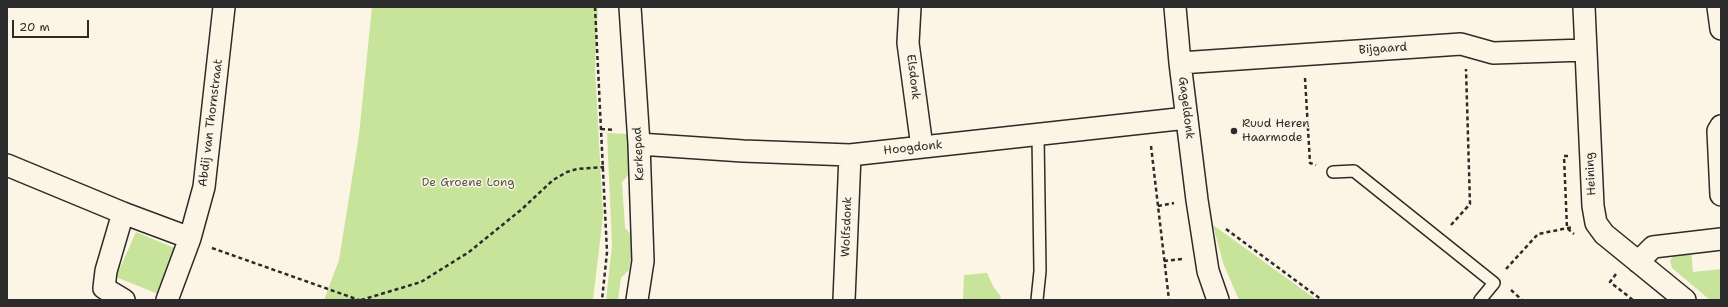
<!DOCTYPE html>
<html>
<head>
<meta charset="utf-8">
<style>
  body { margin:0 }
  #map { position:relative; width:1728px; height:307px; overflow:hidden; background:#fcf5e5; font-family:"Shantell Sans",sans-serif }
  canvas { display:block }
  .frame { position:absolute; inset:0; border:8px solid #2b2b2b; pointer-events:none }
  .scale { position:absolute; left:12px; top:20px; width:77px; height:18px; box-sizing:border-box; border:2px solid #2b2b2b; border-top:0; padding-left:5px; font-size:12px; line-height:14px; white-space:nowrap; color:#2b2b2b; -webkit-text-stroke:3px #fcf5e5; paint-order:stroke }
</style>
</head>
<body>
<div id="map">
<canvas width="1728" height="307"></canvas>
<div class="frame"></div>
<div class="scale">20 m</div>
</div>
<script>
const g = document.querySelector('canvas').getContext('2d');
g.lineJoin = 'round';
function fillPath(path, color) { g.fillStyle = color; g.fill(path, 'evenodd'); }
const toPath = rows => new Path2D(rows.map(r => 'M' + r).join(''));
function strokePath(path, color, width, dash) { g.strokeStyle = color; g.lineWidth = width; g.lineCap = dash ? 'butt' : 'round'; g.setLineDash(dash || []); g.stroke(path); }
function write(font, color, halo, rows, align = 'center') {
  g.font = font + ' "Shantell Sans",sans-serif'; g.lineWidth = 3; g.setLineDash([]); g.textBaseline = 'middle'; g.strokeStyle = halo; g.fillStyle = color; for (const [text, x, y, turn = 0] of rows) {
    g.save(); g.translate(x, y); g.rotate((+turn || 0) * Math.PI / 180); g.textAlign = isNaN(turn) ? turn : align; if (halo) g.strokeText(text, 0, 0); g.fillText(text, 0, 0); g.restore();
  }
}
fillPath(toPath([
  [372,7,598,7,595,68,603,216,593,300,324,300,339,260,359,135],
  [607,133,627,134,630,173,622,182,625,228,634,237,629,270,621,278,618,300,606,300,612,245],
  [1213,225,1317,300,1239,300,1223,263],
  [136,232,177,249,158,294,116,277],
  [1691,249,1693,272,1721,269,1721,300,1710,300,1672,268,1670,261,1673,255],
  [987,273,993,286,1001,297,1000,300,963,300,964,275]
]), '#c8e39a');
const lane = toPath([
  [1333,172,1354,171,1494,283,1480,300],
  [1037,300,1040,271,1038,135]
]);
const street = toPath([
  [630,7,639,144,643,261,637,300],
  [910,7,908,43,922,147],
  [1175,7,1180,63,1197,200,1208,271,1218,300],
  [1584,7,1593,206,1596,223,1604,234,1685,300],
  [1718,7,1721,29],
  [1180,63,1461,44,1493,53,1585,50],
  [1721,126,1718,131,1721,195],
  [639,144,743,151,850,155,1187,118],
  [7,165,123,213,190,238,204,187,224,7],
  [123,213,106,271,104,288,124,300],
  [1638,262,1653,247,1721,239],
  [167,300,190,238],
  [844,300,850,155]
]);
strokePath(lane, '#2b2b2b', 14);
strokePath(street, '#2b2b2b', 24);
strokePath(toPath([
  [595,7,607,252,602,300],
  [1305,78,1310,163,1316,165],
  [601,129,615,130],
  [1151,146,1169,300],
  [1568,156,1564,156,1567,228,1574,234],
  [1158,206,1174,203],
  [1451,225,1470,204,1466,69],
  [1226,229,1322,300],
  [212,248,359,300],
  [1164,261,1183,259],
  [1506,269,1538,234,1573,227],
  [1616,274,1610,282,1633,300],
  [1511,290,1522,300],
  [361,300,421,282,469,252,522,209,553,180,567,172,577,169,604,167]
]), '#2b2b2b', 2.5, [4, 3]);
strokePath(lane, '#fcf5e5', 11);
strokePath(street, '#fcf5e5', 21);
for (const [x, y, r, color] of [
  [1234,131,4,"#2b2b2b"]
]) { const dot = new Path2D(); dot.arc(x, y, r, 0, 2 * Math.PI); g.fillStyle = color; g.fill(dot); strokePath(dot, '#fcf5e5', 1.5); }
write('12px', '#2b2b2b', '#fcf5e5', [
  ["Bijgaard",1383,49,-4],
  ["Elsdonk",913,77,83],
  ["Gageldonk",1186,108,83],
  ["Abdij van Thornstraat",211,123,-83],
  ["Hoogdonk",913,148,-6],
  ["Kerkepad",639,154,-93],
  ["Heining",1591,174,-93],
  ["Wolfsdonk",847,227,-88]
]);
write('12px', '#2b2b2b', '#fcf5e5', [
  ["Ruud Heren",1242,124],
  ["Haarmode",1242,138]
], 'left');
write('12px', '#525947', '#fcf5e5', [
  ["De Groene Long",468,183]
]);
</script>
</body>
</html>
